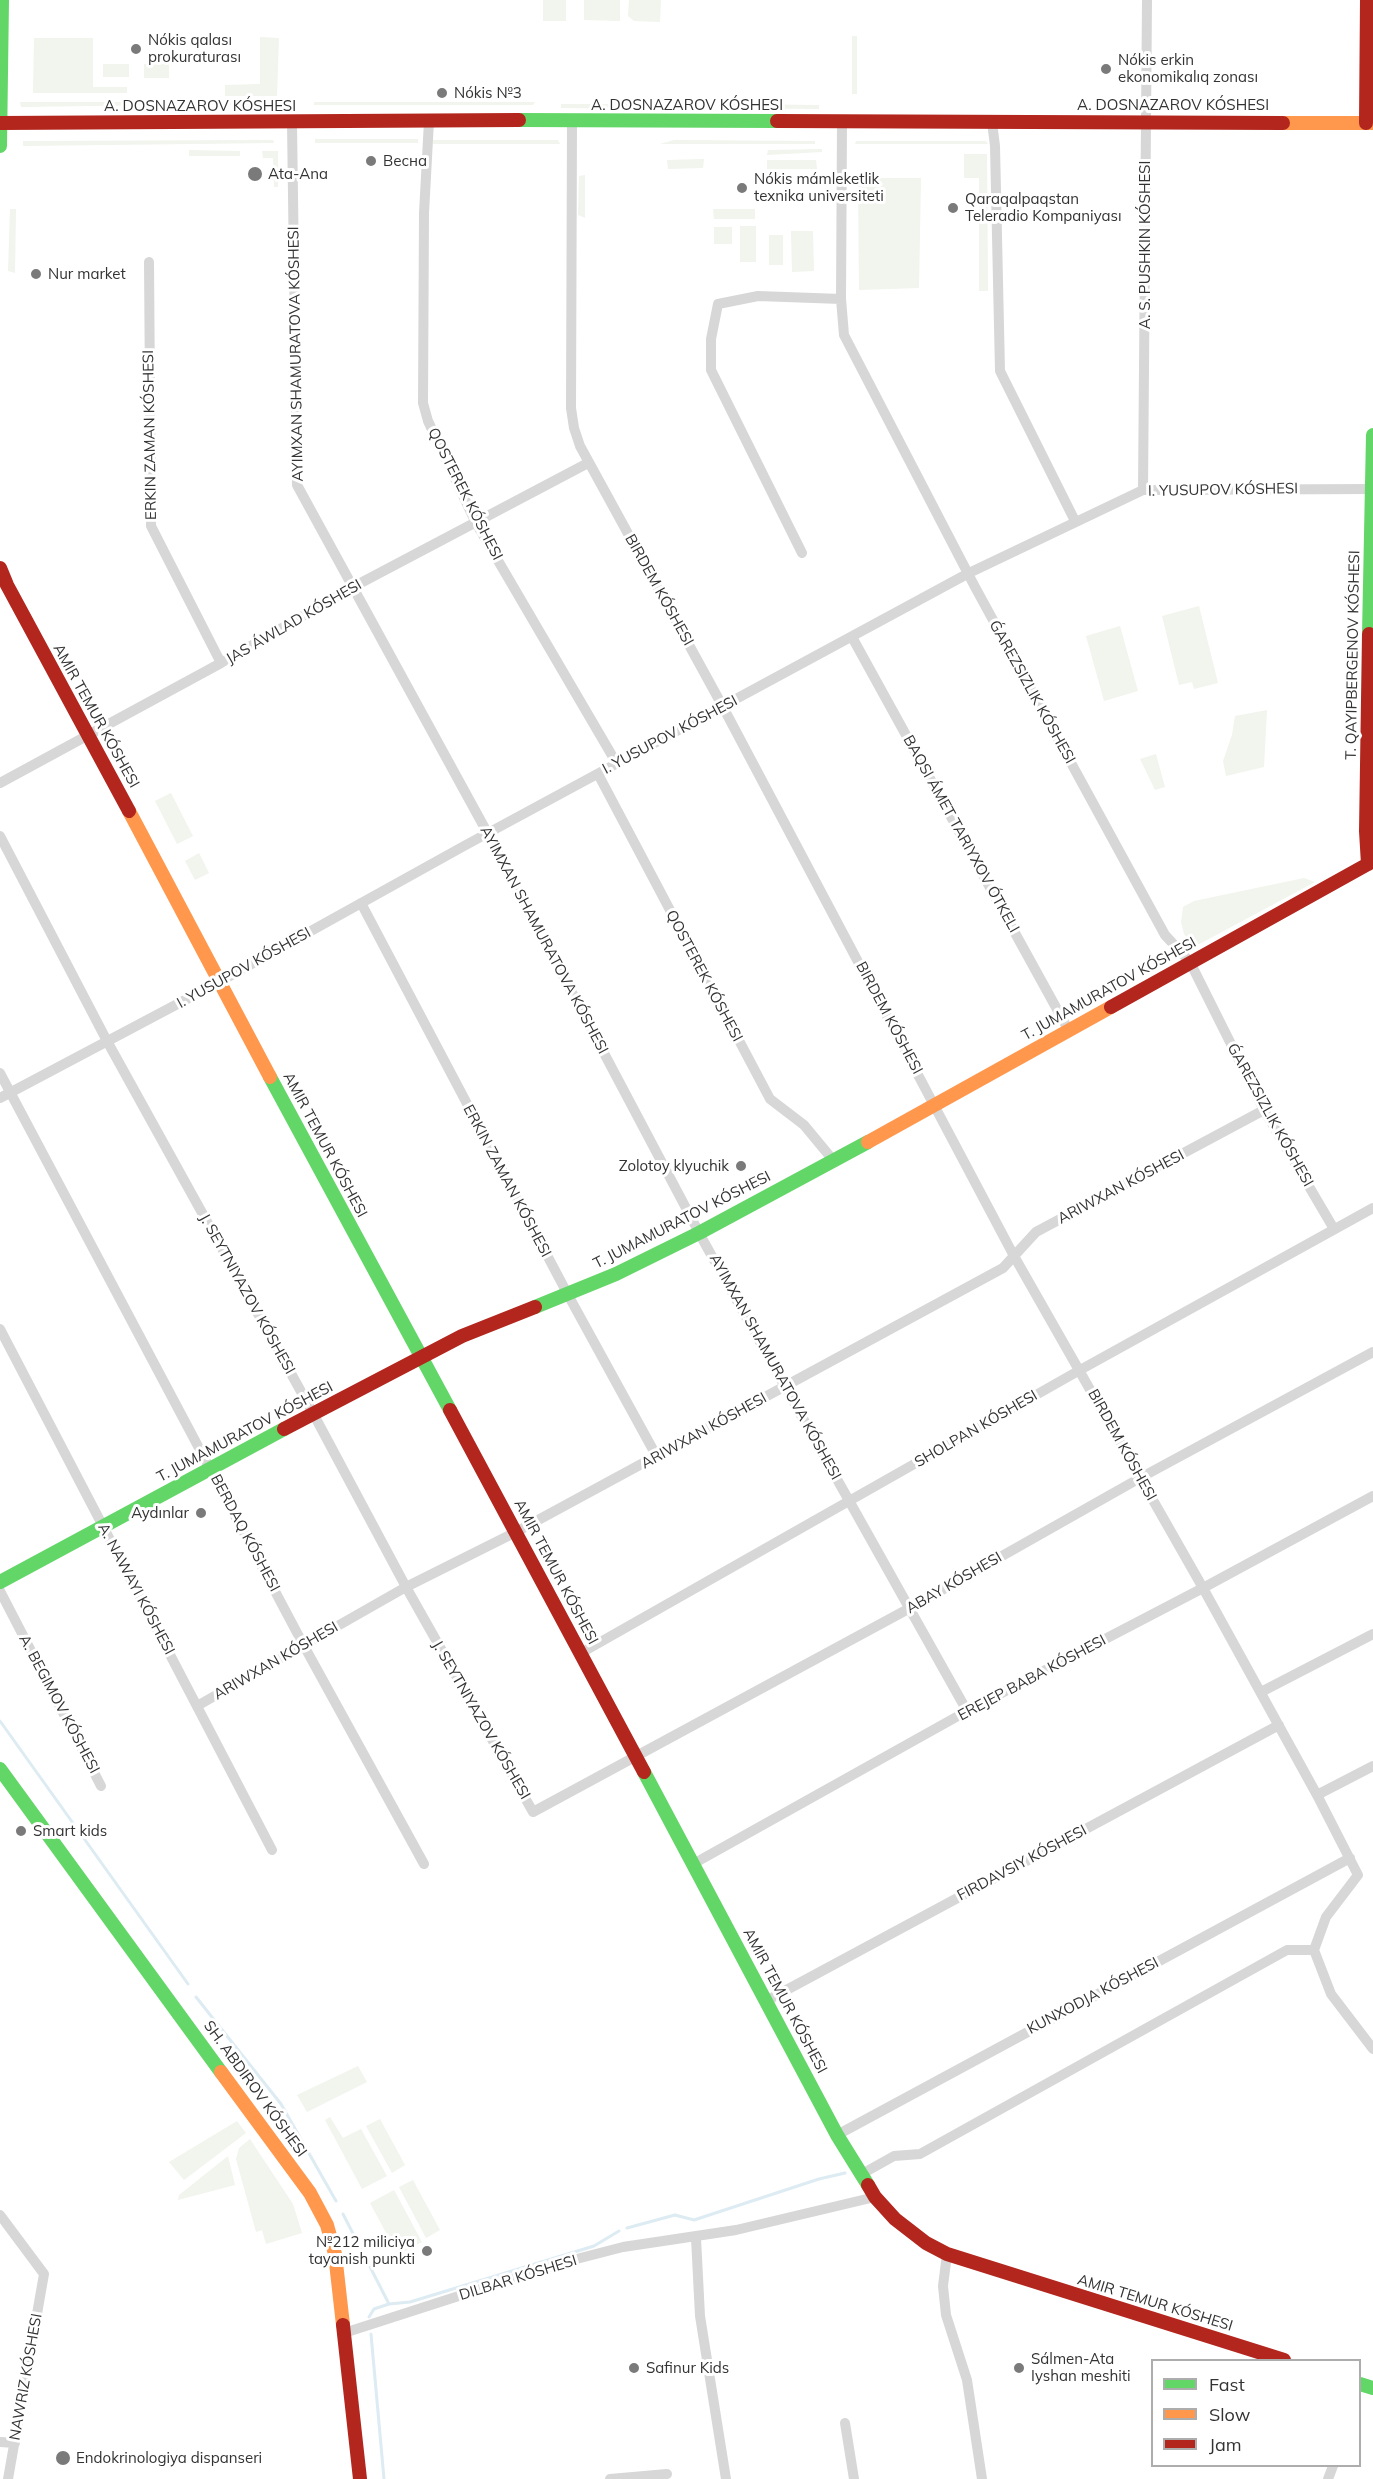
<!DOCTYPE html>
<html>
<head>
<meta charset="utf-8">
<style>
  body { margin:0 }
  #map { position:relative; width:1373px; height:2479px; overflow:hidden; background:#fff; font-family:Mulish,sans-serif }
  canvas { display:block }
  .legend { position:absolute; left:1151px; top:2359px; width:210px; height:108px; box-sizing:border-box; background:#fff; border:2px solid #adadad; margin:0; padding:8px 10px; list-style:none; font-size:18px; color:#333 }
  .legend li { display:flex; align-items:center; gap:12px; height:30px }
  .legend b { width:30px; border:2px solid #adadad }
</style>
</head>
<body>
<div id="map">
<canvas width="1373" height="2479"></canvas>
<ul class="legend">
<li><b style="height:8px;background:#63d668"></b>Fast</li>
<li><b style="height:8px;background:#ff974d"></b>Slow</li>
<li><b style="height:8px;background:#b3261e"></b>Jam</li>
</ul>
</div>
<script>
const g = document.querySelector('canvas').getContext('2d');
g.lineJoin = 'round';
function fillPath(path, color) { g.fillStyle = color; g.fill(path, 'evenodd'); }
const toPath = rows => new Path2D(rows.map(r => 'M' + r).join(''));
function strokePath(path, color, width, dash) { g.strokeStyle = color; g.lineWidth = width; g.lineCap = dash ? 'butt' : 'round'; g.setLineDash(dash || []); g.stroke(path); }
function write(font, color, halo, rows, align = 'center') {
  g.font = font + ' Mulish,sans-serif'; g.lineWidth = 6; g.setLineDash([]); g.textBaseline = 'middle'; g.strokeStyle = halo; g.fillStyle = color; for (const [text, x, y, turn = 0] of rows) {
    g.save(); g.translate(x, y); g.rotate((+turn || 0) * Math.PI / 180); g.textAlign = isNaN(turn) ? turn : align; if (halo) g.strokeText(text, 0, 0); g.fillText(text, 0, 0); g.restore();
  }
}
fillPath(toPath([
  [543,0,566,0,566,21,543,21],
  [584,0,620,0,620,21,584,20],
  [629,0,661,0,660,22,634,21,628,16],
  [852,36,857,36,857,94,852,94],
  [260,37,279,38,277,96,225,96,225,85,260,84],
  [34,38,93,38,93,87,127,87,127,93,33,93],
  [103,64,129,64,129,77,103,77],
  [169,64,169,78,144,78,144,64],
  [20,102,165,102,163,105,21,107],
  [183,102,274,102,274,105,186,105],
  [314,102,535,102,533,105,314,105],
  [561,104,651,104,651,109,561,108],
  [728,104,819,105,819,109,728,108],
  [315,139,418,139,418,143,315,143],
  [273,140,274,143,23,146,23,141],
  [433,140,558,140,560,144,433,144],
  [674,140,815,141,815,144,660,144],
  [856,141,986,141,988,144,855,144],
  [822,149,822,152,767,155,768,150],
  [189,150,240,151,240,156,189,156],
  [262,151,278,151,278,187,274,187,273,158,263,158],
  [964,154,987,154,988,291,979,291,979,178,964,178],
  [704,159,703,168,668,169,667,160],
  [767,160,816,160,817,169,767,169],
  [585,175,585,218,578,215,579,176],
  [865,178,921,178,919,288,859,290,858,186,863,184],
  [10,209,16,209,15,273,8,271],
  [713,209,755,209,755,219,714,219],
  [740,226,756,226,756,262,740,262],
  [714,227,732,227,732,244,714,244],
  [791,231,813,231,814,271,792,272],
  [769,235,783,235,783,265,769,265],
  [1199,606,1218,683,1194,689,1192,682,1179,685,1162,616],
  [1120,626,1138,691,1104,701,1086,636],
  [1267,710,1264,767,1226,776,1223,761,1232,735,1235,716],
  [1156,754,1165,787,1155,790,1140,759],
  [171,793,193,836,177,844,155,801],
  [199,853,209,873,195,880,185,861],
  [1304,878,1315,882,1194,947,1184,934,1181,922,1183,907,1194,901],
  [358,2066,367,2082,307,2112,297,2095],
  [330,2117,343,2138,361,2129,387,2176,362,2189,325,2120],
  [380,2119,405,2165,392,2173,366,2126],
  [237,2121,246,2133,184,2180,169,2162],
  [250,2139,293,2204,302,2233,266,2244,262,2230,256,2232,236,2159,239,2148],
  [228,2156,235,2185,178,2200,179,2195],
  [413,2180,440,2230,426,2238,399,2187],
  [394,2190,422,2242,398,2255,370,2203]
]), '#f1f5ed');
strokePath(toPath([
  [0,1721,188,1984],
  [196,1997,281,2104,336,2201],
  [343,2214,389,2304,374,2309,369,2317],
  [627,2228,675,2215,694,2220,819,2179,845,2173],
  [389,2304,410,2302,594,2246,619,2231],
  [371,2334,384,2479]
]), '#ddebf3', 3);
strokePath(toPath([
  [572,120,571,408,574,428,580,446,723,707,1014,1256,1203,1588,1317,1795,1358,1875,1326,1917,1314,1950,1331,1994,1373,2049],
  [429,121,424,213,423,403,428,421,476,523,617,764],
  [842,122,841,299,844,335,975,587,1165,935,1190,962,1264,1110,1334,1229],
  [992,122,995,146,1000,371,1075,521],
  [292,123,297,485,488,834,704,1242,967,1711],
  [149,262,151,526,221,663],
  [1143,490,1147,0],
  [802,553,711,370,711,339,718,304,758,296,841,299],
  [852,637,1069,1031],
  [598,774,770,1099,804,1125,833,1160],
  [0,783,221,663,353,587,588,463],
  [0,836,107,1041,314,1415,406,1587,533,1812,910,1608,1140,1478,1373,1352],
  [361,903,567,1293,657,1457],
  [0,1073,303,1644,424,1864],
  [0,1098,219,982,464,846,969,573,1143,490,1373,489],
  [0,1329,272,1850],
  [0,1591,101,1786],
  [581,1653,1080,1370,1373,1208],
  [1261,1692,1373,1634],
  [197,1706,406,1587,516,1532,1003,1268,1036,1232,1264,1110],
  [1317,1795,1373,1766],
  [693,1864,967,1711,1203,1588,1373,1496],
  [766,2001,1279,1725],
  [837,2135,1350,1858],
  [860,2175,894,2156,920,2154,1287,1950,1314,1950],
  [0,2215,44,2274,8,2479],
  [696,2238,700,2316,726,2479],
  [947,2254,943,2286,946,2315,967,2380,982,2479],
  [344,2333,561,2263,623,2247,736,2230,875,2197],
  [845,2423,854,2479],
  [0,2442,15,2443],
  [610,2479,667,2474],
  [1328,2479,1333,2466]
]), '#d7d7d7', 10);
strokePath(toPath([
  [519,120,777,121],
  [0,146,2,0],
  [1369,634,1373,435],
  [270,1077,450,1410],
  [535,1307,616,1274,699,1233,868,1142],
  [0,1582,284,1429],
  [0,1769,221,2072],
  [644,1772,837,2135,868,2185],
  [1360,2384,1373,2388]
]), '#63d668', 14);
strokePath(toPath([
  [1283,123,1373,123],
  [129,811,270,1077],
  [868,1142,1111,1007],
  [221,2072,310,2193,327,2225,335,2254,343,2325]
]), '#ff974d', 14);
strokePath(toPath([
  [777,121,1283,123],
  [0,123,519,120],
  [1366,123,1367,0],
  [0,568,7,585,129,811],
  [1368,864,1366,831,1369,634],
  [1111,1007,1368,864],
  [450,1410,644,1772],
  [284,1429,462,1336,535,1307],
  [868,2185,875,2197,895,2219,926,2243,947,2254,1284,2360],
  [343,2325,360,2479]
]), '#b3261e', 14);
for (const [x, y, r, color] of [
  [136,49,6,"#7a7a7a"],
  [1106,69,6,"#7a7a7a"],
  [442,93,6,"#7a7a7a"],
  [371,161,6,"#7a7a7a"],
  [255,174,8,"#7a7a7a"],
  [742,188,6,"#7a7a7a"],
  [953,208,6,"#7a7a7a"],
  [36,274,6,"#7a7a7a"],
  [741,1166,6,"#7a7a7a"],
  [201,1513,6,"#7a7a7a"],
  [21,1831,6,"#7a7a7a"],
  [427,2251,6,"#7a7a7a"],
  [634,2368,6,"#7a7a7a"],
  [1019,2368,6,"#7a7a7a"],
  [63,2458,8,"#7a7a7a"]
]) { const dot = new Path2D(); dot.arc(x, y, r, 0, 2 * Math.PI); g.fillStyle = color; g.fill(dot); strokePath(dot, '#fff', 2); }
write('15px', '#333', '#fff', [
  ["Nókis qalası",148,40],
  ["prokuraturası",148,57],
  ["Nókis erkin",1118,60],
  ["ekonomikalıq zonası",1118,77],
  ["Nókis №3",454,93],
  ["Весна",383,161],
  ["Ata-Ana",268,174],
  ["Nókis mámleketlik",754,179],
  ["texnika universiteti",754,196],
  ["Qaraqalpaqstan",965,199],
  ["Teleradio Kompaniyası",965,216],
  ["Nur market",48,274],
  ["Zolotoy klyuchik",729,1166,"right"],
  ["Aydınlar",189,1513,"right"],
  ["Smart kids",33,1831],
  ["№212 miliciya",415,2242,"right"],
  ["tayanish punkti",415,2259,"right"],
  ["Sálmen-Ata",1031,2359],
  ["Iyshan meshiti",1031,2376],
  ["Safinur Kids",646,2368],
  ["Endokrinologiya dispanseri",76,2458]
], 'left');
write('15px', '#333', '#fff', [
  ["A. DOSNAZAROV KÓSHESI",687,105],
  ["A. DOSNAZAROV KÓSHESI",1173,105],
  ["A. DOSNAZAROV KÓSHESI",200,106],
  ["A. S. PUSHKIN KÓSHESI",1145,245,-90],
  ["AYIMXAN SHAMURATOVA KÓSHESI",296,354,-91],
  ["ERKIN ZAMAN KÓSHESI",150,435,-91],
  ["I. YUSUPOV KÓSHESI",1223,490,-1],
  ["QOSTEREK KÓSHESI",465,494,63],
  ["BIRDEM KÓSHESI",659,590,61],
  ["JAS ÁWLAD KÓSHESI",294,622,-30],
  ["T. QAYIPBERGENOV KÓSHESI",1353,655,-89],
  ["ǴAREZSIZLIK KÓSHESI",1032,692,61],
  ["AMIR TEMUR KÓSHESI",96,716,61],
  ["I. YUSUPOV KÓSHESI",670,735,-28],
  ["BAQSI ÁMET TARIYXOV ÓTKELI",961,834,61],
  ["AYIMXAN SHAMURATOVA KÓSHESI",544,940,62],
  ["I. YUSUPOV KÓSHESI",244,968,-29],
  ["QOSTEREK KÓSHESI",704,976,62],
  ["T. JUMAMURATOV KÓSHESI",1109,989,-29],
  ["BIRDEM KÓSHESI",889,1018,62],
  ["ǴAREZSIZLIK KÓSHESI",1270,1115,61],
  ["AMIR TEMUR KÓSHESI",325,1145,62],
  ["ERKIN ZAMAN KÓSHESI",507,1181,62],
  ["ARIWXAN KÓSHESI",1121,1187,-28],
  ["T. JUMAMURATOV KÓSHESI",682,1220,-27],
  ["J. SEYTNIYAZOV KÓSHESI",247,1294,61],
  ["AYIMXAN SHAMURATOVA KÓSHESI",775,1367,61],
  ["SHOLPAN KÓSHESI",976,1429,-30],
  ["ARIWXAN KÓSHESI",704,1431,-29],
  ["T. JUMAMURATOV KÓSHESI",245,1432,-28],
  ["BIRDEM KÓSHESI",1122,1445,61],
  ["BERDAQ KÓSHESI",245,1533,62],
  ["AMIR TEMUR KÓSHESI",556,1572,62],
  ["ABAY KÓSHESI",954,1583,-30],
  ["A. NAWAYI KÓSHESI",136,1589,62],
  ["ARIWXAN KÓSHESI",276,1661,-30],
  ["EREJEP BABA KÓSHESI",1032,1678,-28],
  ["A. BEGIMOV KÓSHESI",59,1704,62],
  ["J. SEYTNIYAZOV KÓSHESI",481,1720,60],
  ["FIRDAVSIY KÓSHESI",1022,1863,-28],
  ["KUNXODJA KÓSHESI",1093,1996,-28],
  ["AMIR TEMUR KÓSHESI",785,2001,62],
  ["SH. ABDIROV KÓSHESI",255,2089,54],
  ["DILBAR KÓSHESI",518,2278,-17],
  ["AMIR TEMUR KÓSHESI",1155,2303,17],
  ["NAWRIZ KÓSHESI",26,2377,-80]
]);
</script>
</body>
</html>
